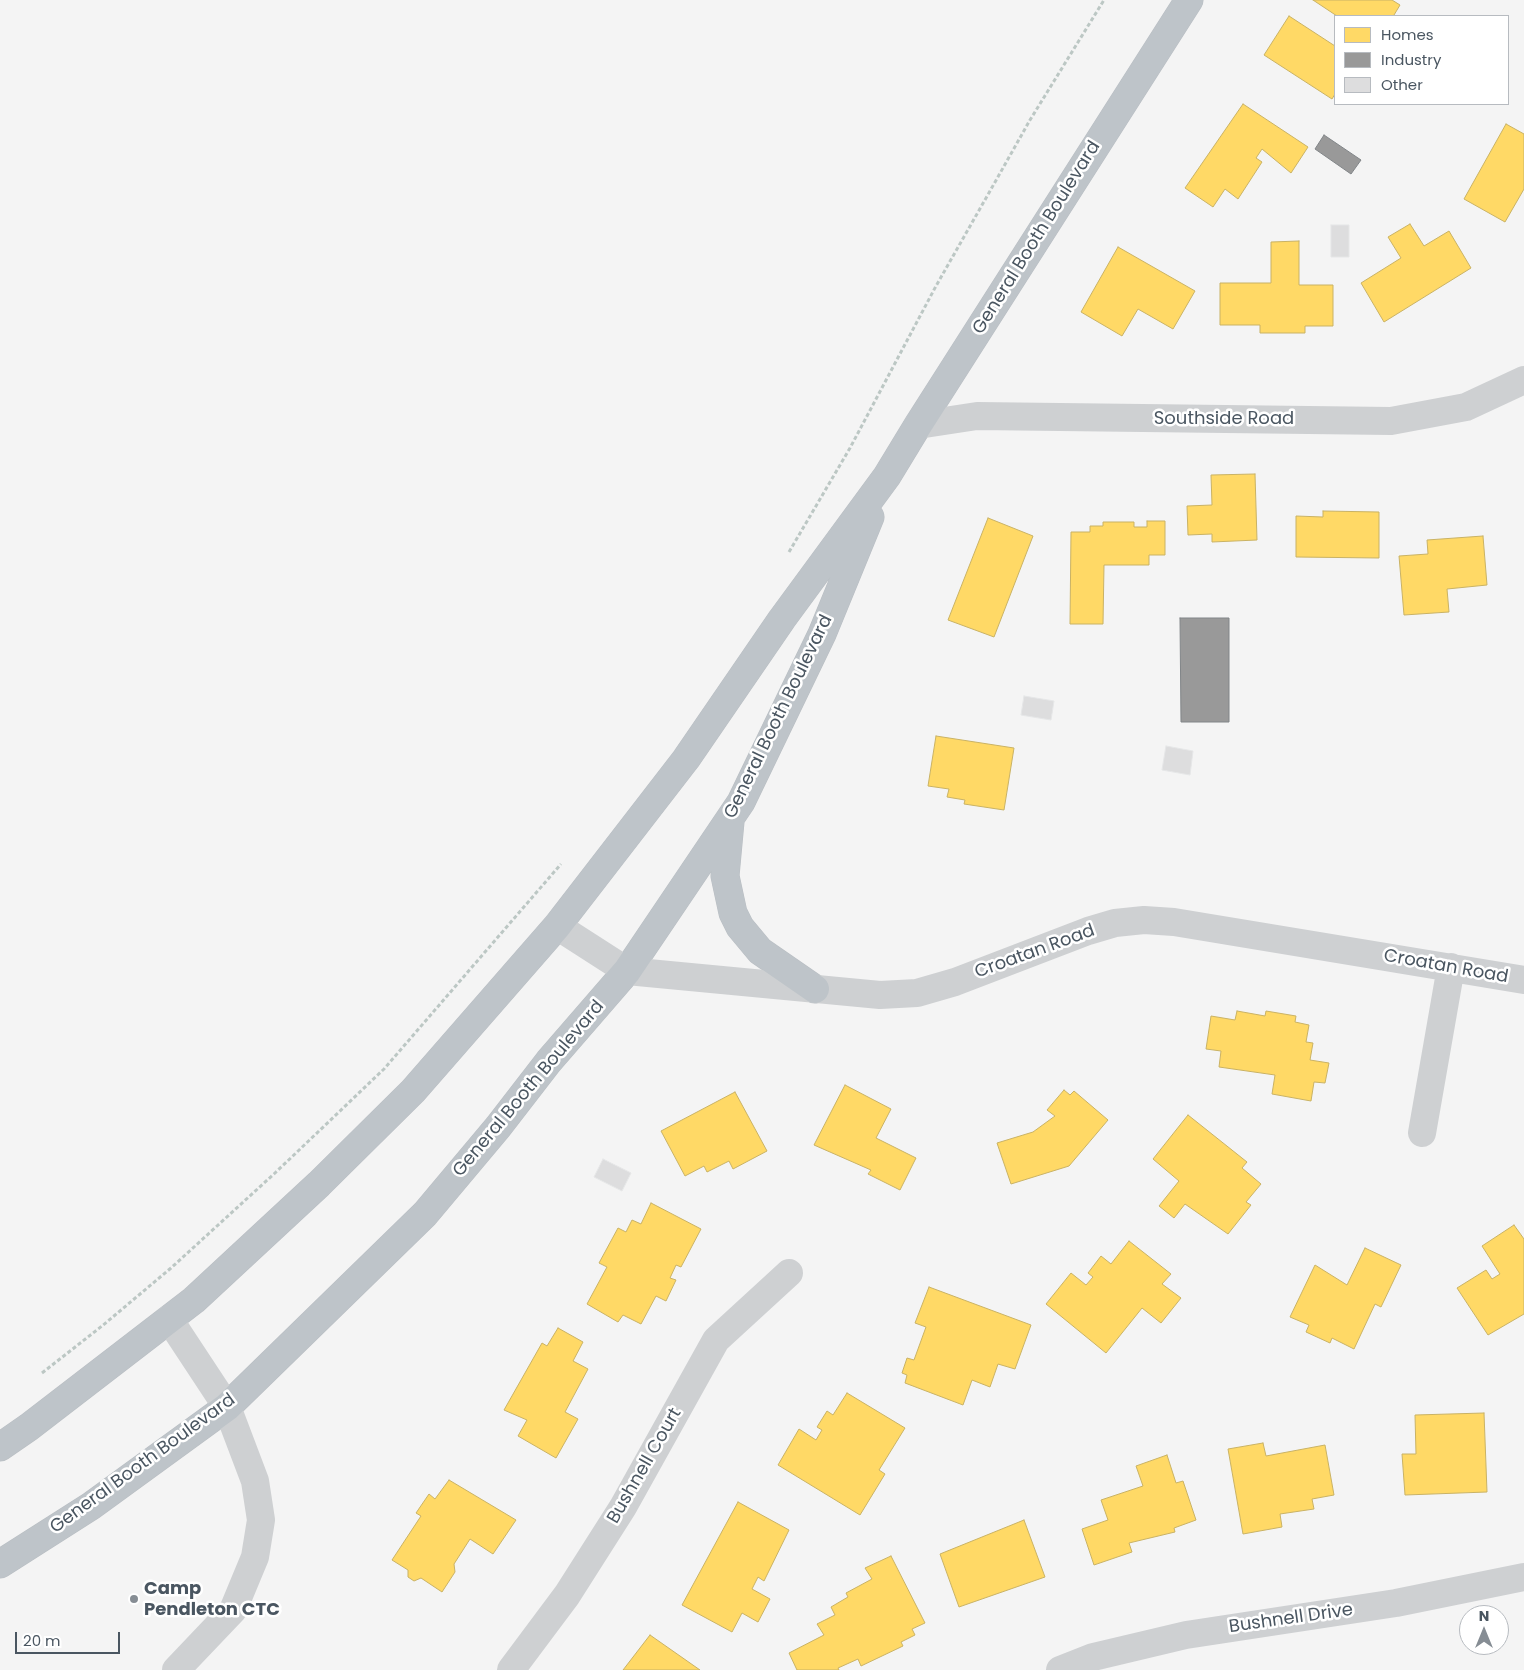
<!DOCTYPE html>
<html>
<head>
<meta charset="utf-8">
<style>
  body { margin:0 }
  #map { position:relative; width:1524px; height:1670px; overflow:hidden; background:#f4f4f4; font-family:Poppins,sans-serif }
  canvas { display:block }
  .legend { position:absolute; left:1334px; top:15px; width:175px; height:90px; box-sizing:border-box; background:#fff; border:1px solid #b7bbc0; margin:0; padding:6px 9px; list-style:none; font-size:15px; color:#4a5661 }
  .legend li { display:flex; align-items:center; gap:10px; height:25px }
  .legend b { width:25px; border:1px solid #b7bbc0 }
  .north { position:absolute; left:1459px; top:1605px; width:50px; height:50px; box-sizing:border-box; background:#fff; border:1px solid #b7bbc0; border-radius:50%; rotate:0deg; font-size:14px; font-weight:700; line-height:20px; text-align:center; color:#4a5661 }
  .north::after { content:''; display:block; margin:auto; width:18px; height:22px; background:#868d94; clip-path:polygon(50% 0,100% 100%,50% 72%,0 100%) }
  .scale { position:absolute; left:15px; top:1632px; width:105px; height:22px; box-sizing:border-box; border:2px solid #4a5661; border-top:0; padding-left:6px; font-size:15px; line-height:18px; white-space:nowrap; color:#4a5661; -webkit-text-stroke:4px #fff; paint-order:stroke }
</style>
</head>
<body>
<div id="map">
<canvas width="1524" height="1670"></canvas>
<ul class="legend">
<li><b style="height:14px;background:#ffd966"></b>Homes</li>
<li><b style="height:14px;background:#999"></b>Industry</li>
<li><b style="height:14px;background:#ddddde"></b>Other</li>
</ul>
<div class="north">N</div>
<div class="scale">20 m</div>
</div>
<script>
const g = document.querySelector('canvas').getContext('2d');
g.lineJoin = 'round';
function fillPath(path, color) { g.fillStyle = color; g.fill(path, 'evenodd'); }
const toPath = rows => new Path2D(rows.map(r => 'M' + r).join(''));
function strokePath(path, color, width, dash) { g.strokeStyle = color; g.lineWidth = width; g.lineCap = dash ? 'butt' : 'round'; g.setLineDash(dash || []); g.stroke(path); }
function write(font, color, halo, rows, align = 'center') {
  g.font = font + ' Poppins,sans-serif'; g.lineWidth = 5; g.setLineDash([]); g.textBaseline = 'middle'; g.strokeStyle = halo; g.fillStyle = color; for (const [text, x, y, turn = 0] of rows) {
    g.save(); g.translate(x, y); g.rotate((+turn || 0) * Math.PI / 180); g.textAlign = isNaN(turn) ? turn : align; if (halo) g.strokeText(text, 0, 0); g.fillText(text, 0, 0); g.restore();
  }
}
const homes = toPath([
  [1313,0,1392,0,1400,5,1394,15,1395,16,1337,16,1313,0],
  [1289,16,1335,46,1335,94,1332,99,1264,55,1289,16],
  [1243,104,1308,147,1291,173,1262,149,1256,158,1262,162,1238,199,1225,189,1213,207,1185,188,1243,104],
  [1506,124,1524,134,1524,189,1505,222,1464,199,1506,124],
  [1410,224,1424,246,1449,231,1471,268,1384,322,1361,283,1401,258,1388,237,1410,224],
  [1299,241,1299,285,1333,285,1333,326,1305,326,1305,333,1260,333,1260,325,1220,325,1220,283,1271,283,1271,242,1299,241],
  [1118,247,1195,291,1173,329,1138,309,1122,336,1081,312,1118,247],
  [1255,474,1257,540,1212,542,1212,534,1188,535,1187,506,1212,505,1211,475,1255,474],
  [1323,511,1379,512,1379,558,1296,557,1296,516,1323,517,1323,511],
  [988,518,1033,536,994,637,948,620,988,518],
  [1147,521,1165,521,1165,555,1149,555,1149,565,1104,565,1103,624,1070,624,1071,532,1090,532,1090,526,1103,526,1103,522,1134,522,1134,527,1147,527,1147,521],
  [1483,536,1487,585,1447,589,1449,612,1404,615,1399,556,1428,554,1427,540,1483,536],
  [936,736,1014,748,1004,810,964,804,965,800,947,797,949,789,928,786,936,736],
  [1237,1011,1265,1016,1266,1011,1296,1016,1295,1022,1309,1025,1306,1042,1313,1043,1310,1060,1329,1063,1325,1083,1314,1082,1311,1101,1272,1094,1275,1075,1219,1067,1221,1051,1206,1049,1211,1016,1235,1020,1237,1011],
  [845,1085,891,1109,876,1138,916,1158,900,1190,868,1174,871,1170,814,1145,845,1085],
  [1064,1090,1070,1095,1074,1091,1108,1120,1069,1166,1011,1184,997,1143,1033,1132,1055,1116,1047,1110,1064,1090],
  [735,1092,767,1151,733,1169,729,1161,707,1172,704,1166,685,1176,661,1131,735,1092],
  [1188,1115,1247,1162,1242,1168,1261,1184,1246,1202,1251,1205,1228,1234,1185,1204,1174,1218,1159,1206,1179,1181,1153,1159,1188,1115],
  [651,1203,701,1229,681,1267,676,1265,670,1278,676,1280,666,1301,656,1296,641,1324,623,1315,618,1322,587,1304,607,1267,599,1263,618,1228,626,1232,632,1220,641,1224,651,1203],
  [1514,1225,1524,1239,1524,1314,1488,1335,1457,1288,1486,1270,1492,1279,1500,1274,1482,1246,1514,1225],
  [1129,1241,1171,1274,1162,1284,1181,1298,1161,1323,1142,1308,1106,1353,1046,1304,1071,1273,1086,1285,1093,1277,1088,1273,1101,1256,1111,1264,1129,1241],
  [1365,1248,1401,1265,1381,1307,1375,1304,1354,1349,1332,1338,1330,1343,1306,1332,1309,1325,1290,1317,1315,1265,1347,1285,1365,1248],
  [929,1287,1031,1325,1015,1369,998,1364,990,1387,972,1380,963,1405,905,1383,907,1375,902,1373,907,1358,914,1360,926,1327,915,1323,929,1287],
  [558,1328,583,1342,573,1361,588,1369,565,1412,578,1419,556,1458,518,1436,527,1420,504,1410,542,1343,547,1346,558,1328],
  [847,1393,905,1428,879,1470,885,1474,860,1515,778,1465,799,1429,816,1440,822,1430,817,1427,827,1411,833,1415,847,1393],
  [1484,1413,1487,1492,1405,1495,1402,1454,1416,1454,1415,1415,1484,1413],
  [1263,1443,1266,1456,1325,1445,1334,1495,1312,1499,1314,1509,1280,1514,1282,1527,1243,1534,1228,1449,1263,1443],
  [1167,1455,1176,1483,1183,1481,1196,1520,1174,1528,1175,1532,1129,1543,1132,1552,1094,1565,1082,1529,1108,1520,1101,1500,1143,1486,1136,1466,1167,1455],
  [449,1480,516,1520,493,1554,470,1539,454,1564,455,1572,442,1592,421,1578,414,1581,408,1577,408,1570,392,1560,421,1516,416,1513,429,1494,435,1499,449,1480],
  [738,1502,789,1530,764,1581,758,1577,752,1589,770,1599,758,1622,742,1613,732,1632,682,1605,738,1502],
  [1024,1520,1045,1577,959,1607,940,1554,1024,1520],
  [891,1556,925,1623,912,1629,915,1635,901,1642,903,1646,861,1666,858,1659,838,1668,839,1670,797,1670,789,1653,824,1635,817,1624,835,1615,831,1607,848,1597,846,1593,872,1579,865,1568,891,1556],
  [650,1635,700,1670,623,1670,650,1635]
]);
fillPath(homes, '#ffd966');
strokePath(homes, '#c9b264', 1);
const industry = toPath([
  [1324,135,1361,160,1351,174,1315,149,1324,135],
  [1180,618,1229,618,1229,722,1181,722,1180,618]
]);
fillPath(industry, '#999');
strokePath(industry, '#818588', 1);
const building = toPath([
  [1331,225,1349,225,1349,257,1331,257,1331,225],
  [1024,696,1054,701,1051,720,1021,715,1024,696],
  [1166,746,1193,751,1190,775,1162,770,1166,746],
  [603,1159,631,1173,622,1191,594,1177,603,1159]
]);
fillPath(building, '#ddddde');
strokePath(building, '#e5e6e7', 1);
const highway = toPath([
  [730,822,725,876,733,913,740,927,760,951,815,989],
  [0,1447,29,1427,194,1300,319,1184,413,1091,557,926,686,759,782,619,887,476,918,425,1189,0],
  [0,1564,91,1506,227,1407,425,1214,498,1127,549,1061,627,971,741,802,822,634,870,517]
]);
strokePath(highway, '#b9bec3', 29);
strokePath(toPath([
  [789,552,850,448,936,286,990,191,1030,120,1104,0],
  [42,1373,102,1326,171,1268,275,1173,384,1069,561,864]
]), '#bcc7c4', 3, [4, 2.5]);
strokePath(toPath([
  [918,425,977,416,1391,421,1466,407,1524,380],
  [557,926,627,971,880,995,917,993,955,982,1088,931,1115,923,1144,920,1174,922,1524,980],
  [1422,1133,1451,967],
  [169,1319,227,1407,255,1481,261,1520,255,1557,233,1610,176,1670],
  [511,1670,567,1595,623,1507,716,1340,789,1273],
  [1060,1670,1093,1657,1186,1635,1396,1603,1524,1577]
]), '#ced0d2', 28);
strokePath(highway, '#bec4c9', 28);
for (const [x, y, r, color] of [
  [134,1599,5,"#868d94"]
]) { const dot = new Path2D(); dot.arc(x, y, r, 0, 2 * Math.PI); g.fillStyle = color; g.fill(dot); strokePath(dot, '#fff', 2); }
write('18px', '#4a5661', '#fff', [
  ["General Booth Boulevard",1037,238,-58],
  ["Southside Road",1224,419],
  ["General Booth Boulevard",779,717,-64],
  ["Croatan Road",1035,952,-20],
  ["Croatan Road",1446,967,10],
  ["General Booth Boulevard",529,1089,-50],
  ["General Booth Boulevard",143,1464,-36],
  ["Bushnell Court",645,1466,-60],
  ["Bushnell Drive",1291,1619,-8]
]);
write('bold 18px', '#4a5661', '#fff', [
  ["Camp",144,1589],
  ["Pendleton CTC",144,1610]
], 'left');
</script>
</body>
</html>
